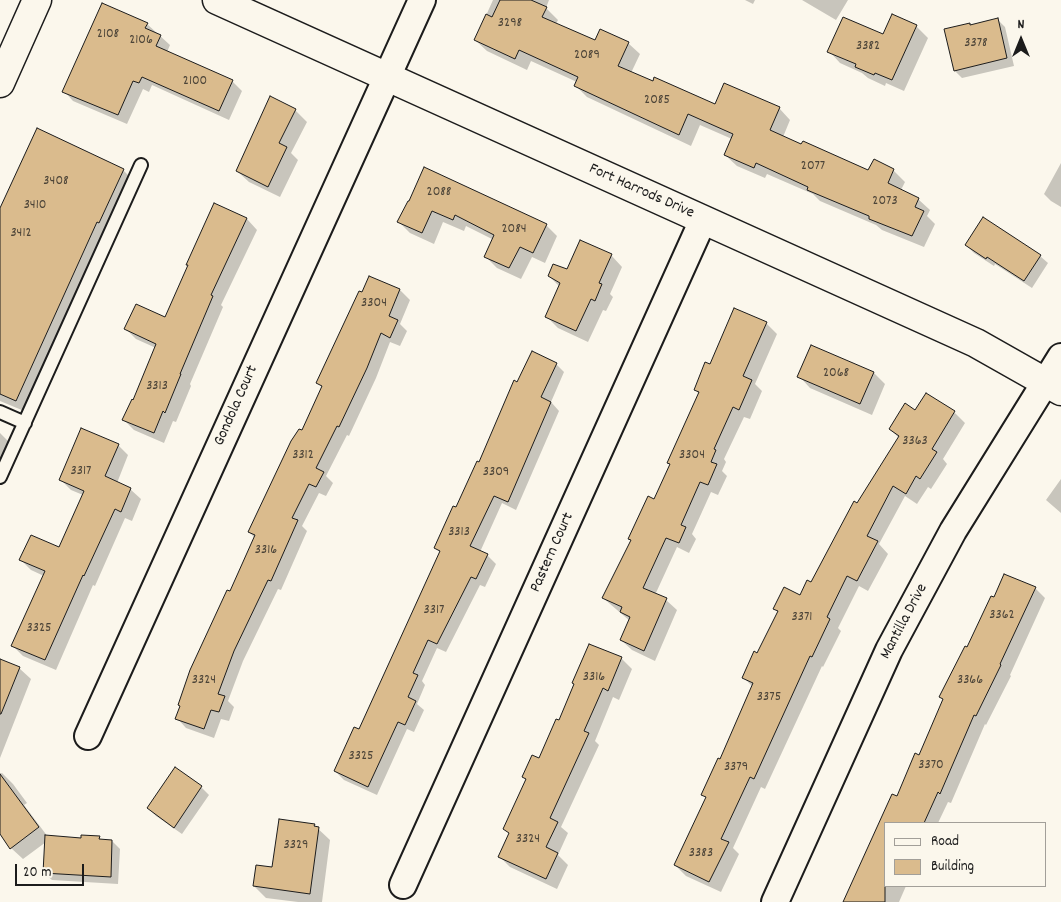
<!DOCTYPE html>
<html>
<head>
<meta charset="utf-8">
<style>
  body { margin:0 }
  #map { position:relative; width:1061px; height:902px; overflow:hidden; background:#fbf7ec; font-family:Dekko,sans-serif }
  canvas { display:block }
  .legend { position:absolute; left:884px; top:822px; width:162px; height:65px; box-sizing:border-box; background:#fbf7ec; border:1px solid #a29f99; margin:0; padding:6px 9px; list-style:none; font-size:15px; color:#1c1c1c }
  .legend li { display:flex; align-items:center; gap:10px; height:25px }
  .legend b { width:25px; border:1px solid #a29f99 }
  .north { position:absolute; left:996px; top:15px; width:50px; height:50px; -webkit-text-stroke:4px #fbf7ec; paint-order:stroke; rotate:0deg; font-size:14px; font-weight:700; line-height:20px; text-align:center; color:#1c1c1c }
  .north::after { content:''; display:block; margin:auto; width:18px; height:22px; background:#1c1c1c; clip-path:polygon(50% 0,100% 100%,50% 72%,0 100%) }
  .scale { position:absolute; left:15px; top:864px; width:69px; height:22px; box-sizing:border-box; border:2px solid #1c1c1c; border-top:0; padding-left:6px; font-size:15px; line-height:18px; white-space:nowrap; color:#1c1c1c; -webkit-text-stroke:4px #fbf7ec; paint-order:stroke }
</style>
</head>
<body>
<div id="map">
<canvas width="1061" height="902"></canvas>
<ul class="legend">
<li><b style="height:6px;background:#fbf7ec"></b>Road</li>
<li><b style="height:14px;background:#dabb8d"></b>Building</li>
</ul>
<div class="north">N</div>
<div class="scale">20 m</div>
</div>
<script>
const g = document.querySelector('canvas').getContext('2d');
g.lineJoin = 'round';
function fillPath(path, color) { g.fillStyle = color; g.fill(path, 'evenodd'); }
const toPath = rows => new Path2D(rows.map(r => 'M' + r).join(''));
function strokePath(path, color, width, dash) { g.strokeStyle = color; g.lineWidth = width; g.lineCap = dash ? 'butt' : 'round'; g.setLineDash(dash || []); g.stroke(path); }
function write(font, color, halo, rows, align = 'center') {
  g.font = font + ' Dekko,sans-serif'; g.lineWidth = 5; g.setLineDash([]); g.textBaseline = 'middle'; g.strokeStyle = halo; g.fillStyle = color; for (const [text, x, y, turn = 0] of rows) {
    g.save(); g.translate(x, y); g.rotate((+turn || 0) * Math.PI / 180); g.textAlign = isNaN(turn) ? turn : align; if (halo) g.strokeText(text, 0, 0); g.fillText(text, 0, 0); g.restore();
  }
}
fillPath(toPath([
  [493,0,549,0,546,8,558,20,556,24,596,41,628,43,640,54,631,73,715,106,779,108,790,120,783,137,869,172,893,170,905,182,901,190,918,199,930,210,927,216,935,224,924,247,882,230,876,225,820,201,813,194,767,174,765,178,737,166,725,155,732,139,700,125,691,146,587,97,576,86,577,82,531,61,527,70,487,51,475,40],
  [745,0,755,0,753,4],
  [802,0,848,0,836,20],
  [998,20,1005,27,1014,66,962,78,955,71,945,30],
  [147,24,170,45,167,52,232,81,242,91,229,120,152,85,149,92,143,89,127,124,73,101,64,91],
  [916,26,928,38,904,91,886,83,885,86,868,78,862,73,840,63,829,51],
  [295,110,307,122,291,153,298,160,280,197,249,182,237,171],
  [1061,163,1061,207,1051,201,1044,194],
  [123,170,136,183,29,413,0,401,0,210],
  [408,202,546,225,557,236,545,263,532,257,521,279,497,268,486,257,494,240,466,226,464,231,443,222,434,244,410,233,399,222],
  [214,205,247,219,257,230,221,305,223,307,190,384,191,386,176,422,173,421,164,443,134,430,124,420,134,401,156,348,136,339,126,329,165,318,189,266,187,264],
  [966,245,1040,256,1048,263,1032,288,995,264,994,266,974,253],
  [611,255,622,267,610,294,613,297,606,311,603,310,588,342,558,328,546,316,560,287,549,276],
  [369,277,400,290,410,300,400,324,407,331,400,346,390,342,376,378,349,436,347,435,326,476,333,483,326,496,319,493,302,526,307,531,281,590,278,589,243,661,228,701,234,707,229,721,221,719,214,738,186,728,177,718,255,538,249,532,302,432,323,388,318,383,363,294],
  [766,323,777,334,755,384,762,391,750,419,744,417,724,459,726,462,722,471,727,476,718,495,711,492,692,534,696,539,689,553,677,547,655,595,666,600,677,610,655,661,632,650,621,640,630,621,603,598,632,541,630,539,655,500,671,465,668,463,699,394,695,389,710,366],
  [556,364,564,372,551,402,559,411,516,510,502,503,480,552,487,555,496,564,485,587,480,585,446,652,437,648,422,681,425,685,417,704,424,710,414,732,407,729,377,795,344,780,335,771,360,731,441,553,435,548,479,464,518,383],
  [874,373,885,384,872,415,810,388,799,376],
  [916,412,954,412,965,423,943,459,947,464,931,489,928,487,917,504,905,496,879,544,888,554,868,591,859,586,838,628,841,631,823,667,822,666,765,789,761,787,733,848,739,854,721,892,686,876,675,865,707,799,703,794,721,760,753,687,744,678,758,655,779,613,775,609,800,596,812,583,899,438,890,429],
  [0,433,14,447,0,478],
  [118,445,128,455,117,483,130,489,141,499,132,521,125,518,95,586,93,585,56,670,23,656,13,646,44,576,31,570,21,560,59,549,83,495,71,490,61,480],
  [1061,479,1061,513,1046,500],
  [1035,588,1045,598,1010,675,1011,676,986,725,985,724,951,803,948,802,938,823,885,823,885,886,906,886,899,902,845,902,897,798,920,756,967,649,994,598],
  [589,645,622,659,632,669,619,700,613,697,595,741,599,745,561,827,568,833,558,855,568,865,557,889,510,867,500,857,510,834,505,829,527,781,523,777,540,760,559,722],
  [0,660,19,668,31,679,0,758],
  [175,769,201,787,209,795,182,834,156,816,148,808],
  [2,773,13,784,27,803,24,805,48,837,82,839,99,838,102,840,112,841,120,849,118,884,52,880,44,873,46,842,23,859,11,848,0,832,0,774],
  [314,825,330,840,322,902,298,902,266,898,254,886]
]), '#0003');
const building = toPath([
  [500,0,531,0,547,7,542,17,595,40,600,29,629,42,618,66,653,81,654,77,715,104,724,83,780,107,770,130,801,144,803,141,868,170,874,159,894,169,888,183,919,198,915,207,924,211,912,236,869,219,869,216,807,190,808,187,756,163,754,168,724,155,733,134,688,114,679,135,574,86,578,77,519,50,515,59,474,40,486,14,492,17,500,0],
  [102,3,148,23,145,28,161,35,156,46,233,80,219,111,142,77,139,83,133,81,118,115,62,92,102,3],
  [892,14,917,25,892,80,875,73,874,75,855,67,856,64,827,52,843,17,883,34,892,14],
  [998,18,1007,58,954,71,944,29,970,23,970,25,998,18],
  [270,96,296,109,279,143,287,147,268,187,236,171,270,96],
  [37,128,124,169,99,223,97,222,16,401,0,394,0,208,37,128],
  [424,167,547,224,533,253,520,247,509,268,484,257,494,235,455,215,453,220,432,211,422,233,397,222,408,201,409,201,424,167],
  [214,203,247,218,211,295,213,296,180,374,181,374,165,413,163,411,154,433,122,420,132,399,133,400,156,344,124,329,136,304,165,317,188,265,186,265,214,203],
  [983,217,1041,255,1024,281,987,257,986,259,965,245,983,217],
  [580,240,612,254,599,283,602,284,595,301,591,299,576,331,545,317,560,283,548,276,553,264,567,269,580,240],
  [369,276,400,289,389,316,398,320,390,338,381,333,367,368,339,427,337,426,316,468,324,472,316,487,309,484,292,518,298,520,271,581,268,580,234,651,218,694,225,696,219,712,211,710,204,729,175,719,180,706,178,705,190,670,227,590,230,591,255,535,248,532,291,441,299,429,302,430,322,386,316,383,359,291,362,292,369,276],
  [734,308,767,322,743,376,752,380,739,410,733,407,714,449,716,450,711,462,717,464,708,485,700,482,681,525,686,527,679,543,666,538,643,588,667,598,644,651,620,640,630,617,620,612,622,607,602,598,631,540,628,539,648,496,654,499,670,464,667,463,699,392,694,390,705,362,710,364,734,308],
  [811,345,874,372,860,404,797,377,811,345],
  [532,351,557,363,541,397,551,402,508,502,494,496,470,546,488,554,476,579,471,577,437,644,428,640,413,673,418,675,408,697,416,701,405,725,398,722,368,787,334,771,354,727,359,729,440,551,434,548,453,506,456,507,477,461,479,462,514,380,517,382,532,351],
  [926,393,955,411,932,449,937,452,920,479,916,476,906,494,893,486,867,536,878,541,857,581,847,576,827,617,830,619,812,657,810,656,754,779,750,777,721,839,729,842,709,882,674,865,706,797,701,795,718,758,720,759,753,683,742,678,754,651,757,653,778,611,773,609,784,587,800,595,807,580,811,582,854,501,857,503,899,436,889,429,905,403,915,410,926,393],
  [81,428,119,444,105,476,131,488,121,512,115,509,84,576,83,575,45,660,11,646,45,571,19,560,31,535,59,547,84,491,59,480,81,428],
  [1004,574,1036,587,1000,664,1001,665,976,716,974,715,940,794,938,792,924,823,885,823,885,902,843,902,892,794,897,796,915,753,919,755,943,699,939,697,965,646,967,647,991,596,994,597,1004,574],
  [589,644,622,657,608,691,603,688,584,731,589,733,550,818,558,822,546,847,558,853,546,879,498,857,509,833,503,829,526,779,522,777,532,755,539,758,556,719,559,720,574,684,572,683,589,644],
  [0,659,20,667,1,714,0,714,0,659],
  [175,767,202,786,174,828,147,808,175,767],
  [0,774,39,827,10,849,0,834,0,774],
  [279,819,315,824,314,826,319,827,310,894,253,886,256,865,272,867,279,819],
  [45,835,81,838,81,835,100,836,99,839,112,840,111,877,43,873,45,835]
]);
fillPath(building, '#dabb8d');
strokePath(building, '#1c1c1c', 1);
const service = toPath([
  [0,412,25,423],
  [0,477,141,165]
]);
const minor = toPath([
  [88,736,422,0],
  [403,885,703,220],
  [775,902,889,650,953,531,1061,357]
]);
const tertiary = toPath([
  [217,0,976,343,1061,391],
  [0,83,37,0]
]);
strokePath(service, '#1c1c1c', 16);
strokePath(minor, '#1c1c1c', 30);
strokePath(tertiary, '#1c1c1c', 31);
strokePath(service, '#fbf7ec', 12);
strokePath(minor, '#fbf7ec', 26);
strokePath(tertiary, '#fbf7ec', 28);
write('14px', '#4c4438', null, [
  ["3298",510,24],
  ["2108",108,35],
  ["2106",141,41],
  ["3378",976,44],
  ["3382",868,47],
  ["2089",587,56],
  ["2100",195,82],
  ["2085",657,101],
  ["2077",813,167],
  ["3408",56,182],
  ["2088",439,193],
  ["2073",885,202],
  ["3410",35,206],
  ["2084",514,230],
  ["3412",21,234],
  ["3304",374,304],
  ["2068",836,374],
  ["3313",157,387],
  ["3363",915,442],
  ["3312",303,456],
  ["3304",692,456],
  ["3317",81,472],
  ["3309",496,473],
  ["3313",459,533],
  ["3316",266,551],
  ["3317",434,611],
  ["3362",1002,616],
  ["3371",802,618],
  ["3325",39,629],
  ["3316",594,678],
  ["3324",204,681],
  ["3366",970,681],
  ["3375",769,698],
  ["3325",361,757],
  ["3370",931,766],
  ["3379",736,768],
  ["3324",528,840],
  ["3329",296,846],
  ["3383",701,854]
]);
write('16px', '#1c1c1c', '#fbf7ec', [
  ["Fort Harrods Drive",641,192,24],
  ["Gondola Court",237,406,-66],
  ["Pastern Court",553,553,-66],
  ["Mantilla Drive",905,622,-62]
]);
</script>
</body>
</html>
